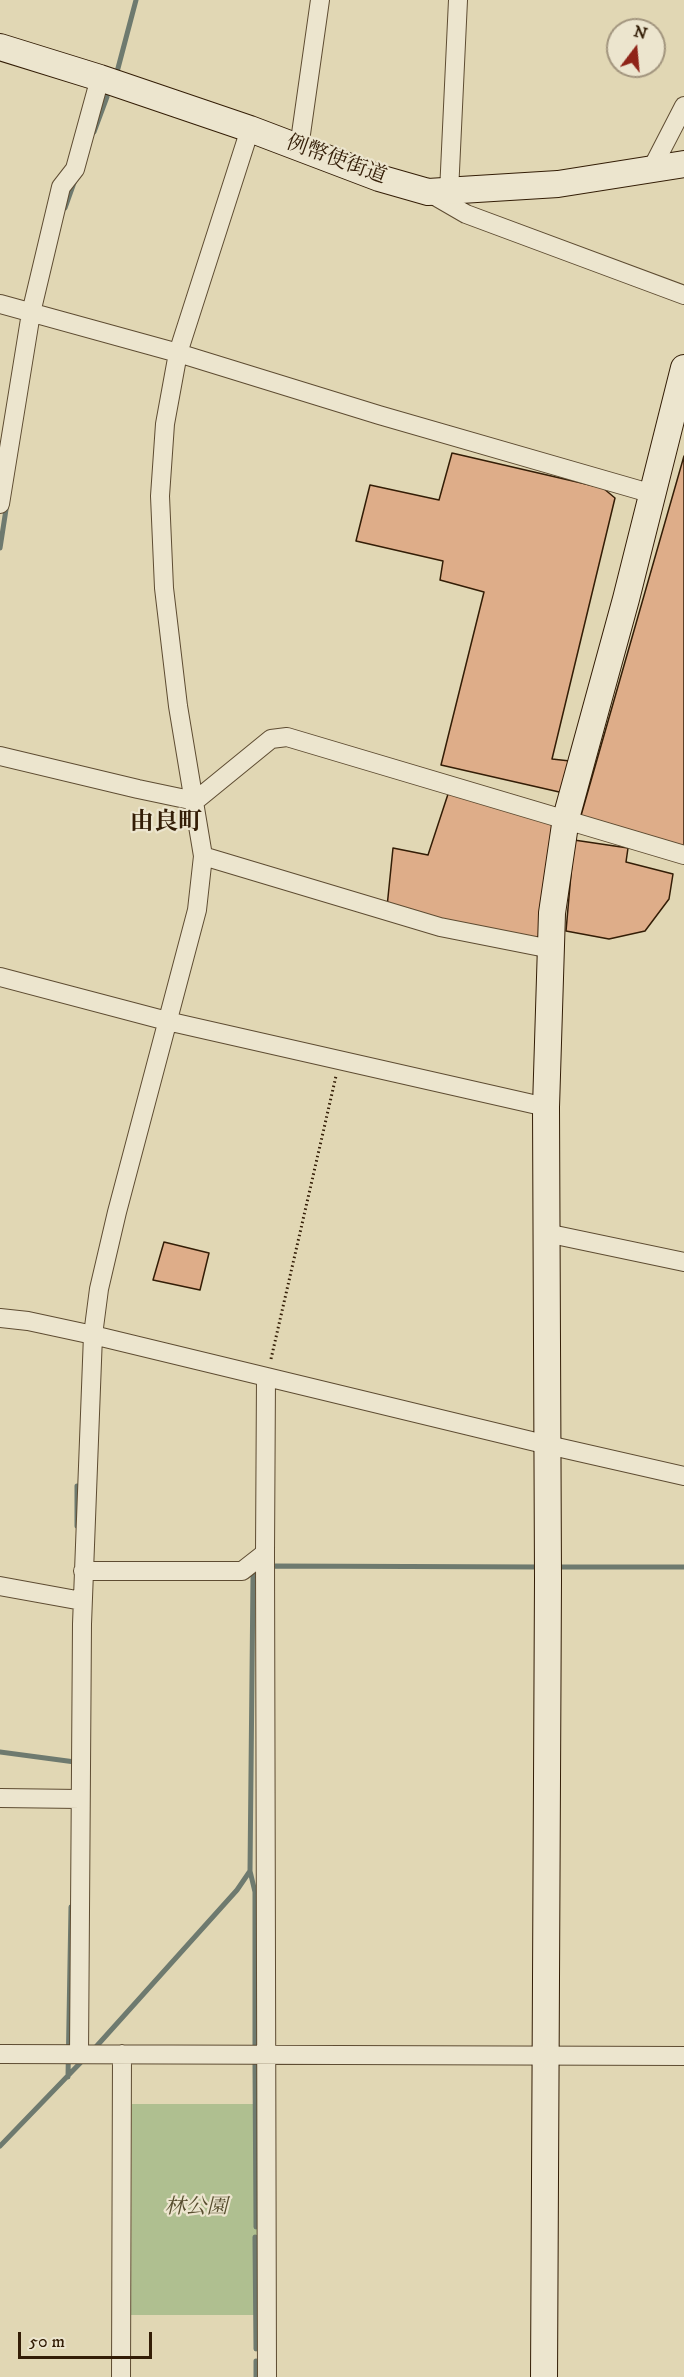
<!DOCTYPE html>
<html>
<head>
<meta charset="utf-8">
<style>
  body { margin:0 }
  #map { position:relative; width:684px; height:2377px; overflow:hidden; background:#e1d7b4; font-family:"IM FELL DW Pica",serif }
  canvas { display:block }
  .north { position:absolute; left:606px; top:18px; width:60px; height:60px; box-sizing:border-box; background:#ece5ce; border:2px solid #a2957e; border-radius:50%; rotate:16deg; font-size:16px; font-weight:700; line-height:24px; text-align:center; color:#331d06 }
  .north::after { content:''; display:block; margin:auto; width:21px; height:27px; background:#8f2418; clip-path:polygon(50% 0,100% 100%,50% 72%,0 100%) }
  .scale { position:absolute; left:18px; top:2332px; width:134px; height:27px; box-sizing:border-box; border:3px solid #331d06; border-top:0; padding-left:8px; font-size:18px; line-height:21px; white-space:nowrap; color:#331d06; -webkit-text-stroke:4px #ece5ce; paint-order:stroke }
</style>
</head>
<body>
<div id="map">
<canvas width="684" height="2377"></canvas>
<div class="north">N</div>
<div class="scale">50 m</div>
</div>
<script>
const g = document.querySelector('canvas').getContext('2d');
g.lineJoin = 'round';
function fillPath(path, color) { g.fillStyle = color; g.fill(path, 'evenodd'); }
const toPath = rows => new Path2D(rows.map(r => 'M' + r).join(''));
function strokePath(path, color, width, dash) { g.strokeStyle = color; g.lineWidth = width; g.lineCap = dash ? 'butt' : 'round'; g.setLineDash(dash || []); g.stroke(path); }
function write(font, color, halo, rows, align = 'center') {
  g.font = font + ' "IM FELL DW Pica","Noto Serif JP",serif'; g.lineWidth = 4.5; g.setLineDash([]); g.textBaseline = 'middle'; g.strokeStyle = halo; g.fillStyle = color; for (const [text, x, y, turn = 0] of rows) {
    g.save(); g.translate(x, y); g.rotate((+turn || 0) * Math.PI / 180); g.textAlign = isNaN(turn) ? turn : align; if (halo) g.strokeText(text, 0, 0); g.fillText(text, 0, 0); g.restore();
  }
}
fillPath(toPath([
  [132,2104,260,2104,261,2315,131,2315]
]), '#afbf90');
strokePath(toPath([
  [117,72,136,0],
  [94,132,107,97],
  [65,208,75,180],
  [0,548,7,503],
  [77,1526,77,1486],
  [554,1567,684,1567],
  [269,1569,274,1566,541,1567],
  [0,1752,75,1762,75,1766],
  [250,1871,255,1892,255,2047],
  [94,2049,237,1890,250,1871,253,1577,261,1573],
  [255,2063,256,2227],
  [68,2077,71,1907],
  [0,2146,85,2058],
  [255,2237,256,2349],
  [256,2361,256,2377]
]), '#6e7a6f', 5);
const building = toPath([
  [452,453,603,488,615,498,552,759,570,761,568,794,441,765,484,592,440,580,443,561,356,541,370,485,439,500,452,453],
  [684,456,684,846,580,819,684,456],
  [451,785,561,820,545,943,387,907,393,848,428,855,451,785],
  [574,840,628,848,626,862,673,874,669,899,645,931,609,939,566,931,574,840],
  [164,1242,209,1253,200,1290,153,1280,164,1242]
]);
fillPath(building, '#dead89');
strokePath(building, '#331d06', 1.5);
const street = toPath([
  [299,148,320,0],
  [651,170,684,106],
  [428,192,466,214,684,295],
  [449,192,458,0],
  [0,304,178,353,379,415,653,494],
  [0,504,31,313,61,187,75,169,100,78],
  [0,756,138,789,195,801],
  [195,801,271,739,287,737,684,855],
  [203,856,440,927,551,949],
  [0,977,167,1021,546,1107],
  [546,1233,684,1262],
  [0,1318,28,1321,93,1335,548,1445,684,1476],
  [266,1377,265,1553,267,2377],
  [83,1571,242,1571,265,1553],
  [0,1586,82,1601],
  [0,1798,80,1799],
  [0,2054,684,2056],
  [79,2054,82,1624,93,1335,99,1289,117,1212,197,910,203,856,178,706,164,588,160,496,165,424,178,353,250,129],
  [121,2377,122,2054]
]);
const secondary = toPath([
  [0,47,100,78,250,129,379,178,428,192,558,184,684,164],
  [544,2377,548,1579,546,1107,552,913,566,818,626,599,684,368]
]);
strokePath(street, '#5e4c32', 20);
strokePath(secondary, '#331d06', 28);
strokePath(toPath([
  [271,1359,336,1076]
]), '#331d06', 3, [1.5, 3]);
strokePath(street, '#ece5ce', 18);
strokePath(secondary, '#ece5ce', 26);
write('21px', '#331d06', '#ece5ce', [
  ["例幣使街道",336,161,20]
]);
write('italic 21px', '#584e2f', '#ece5ce', [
  ["林公園",196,2209]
]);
write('bold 24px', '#331d06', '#ece5ce', [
  ["由良町",166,824]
]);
</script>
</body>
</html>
